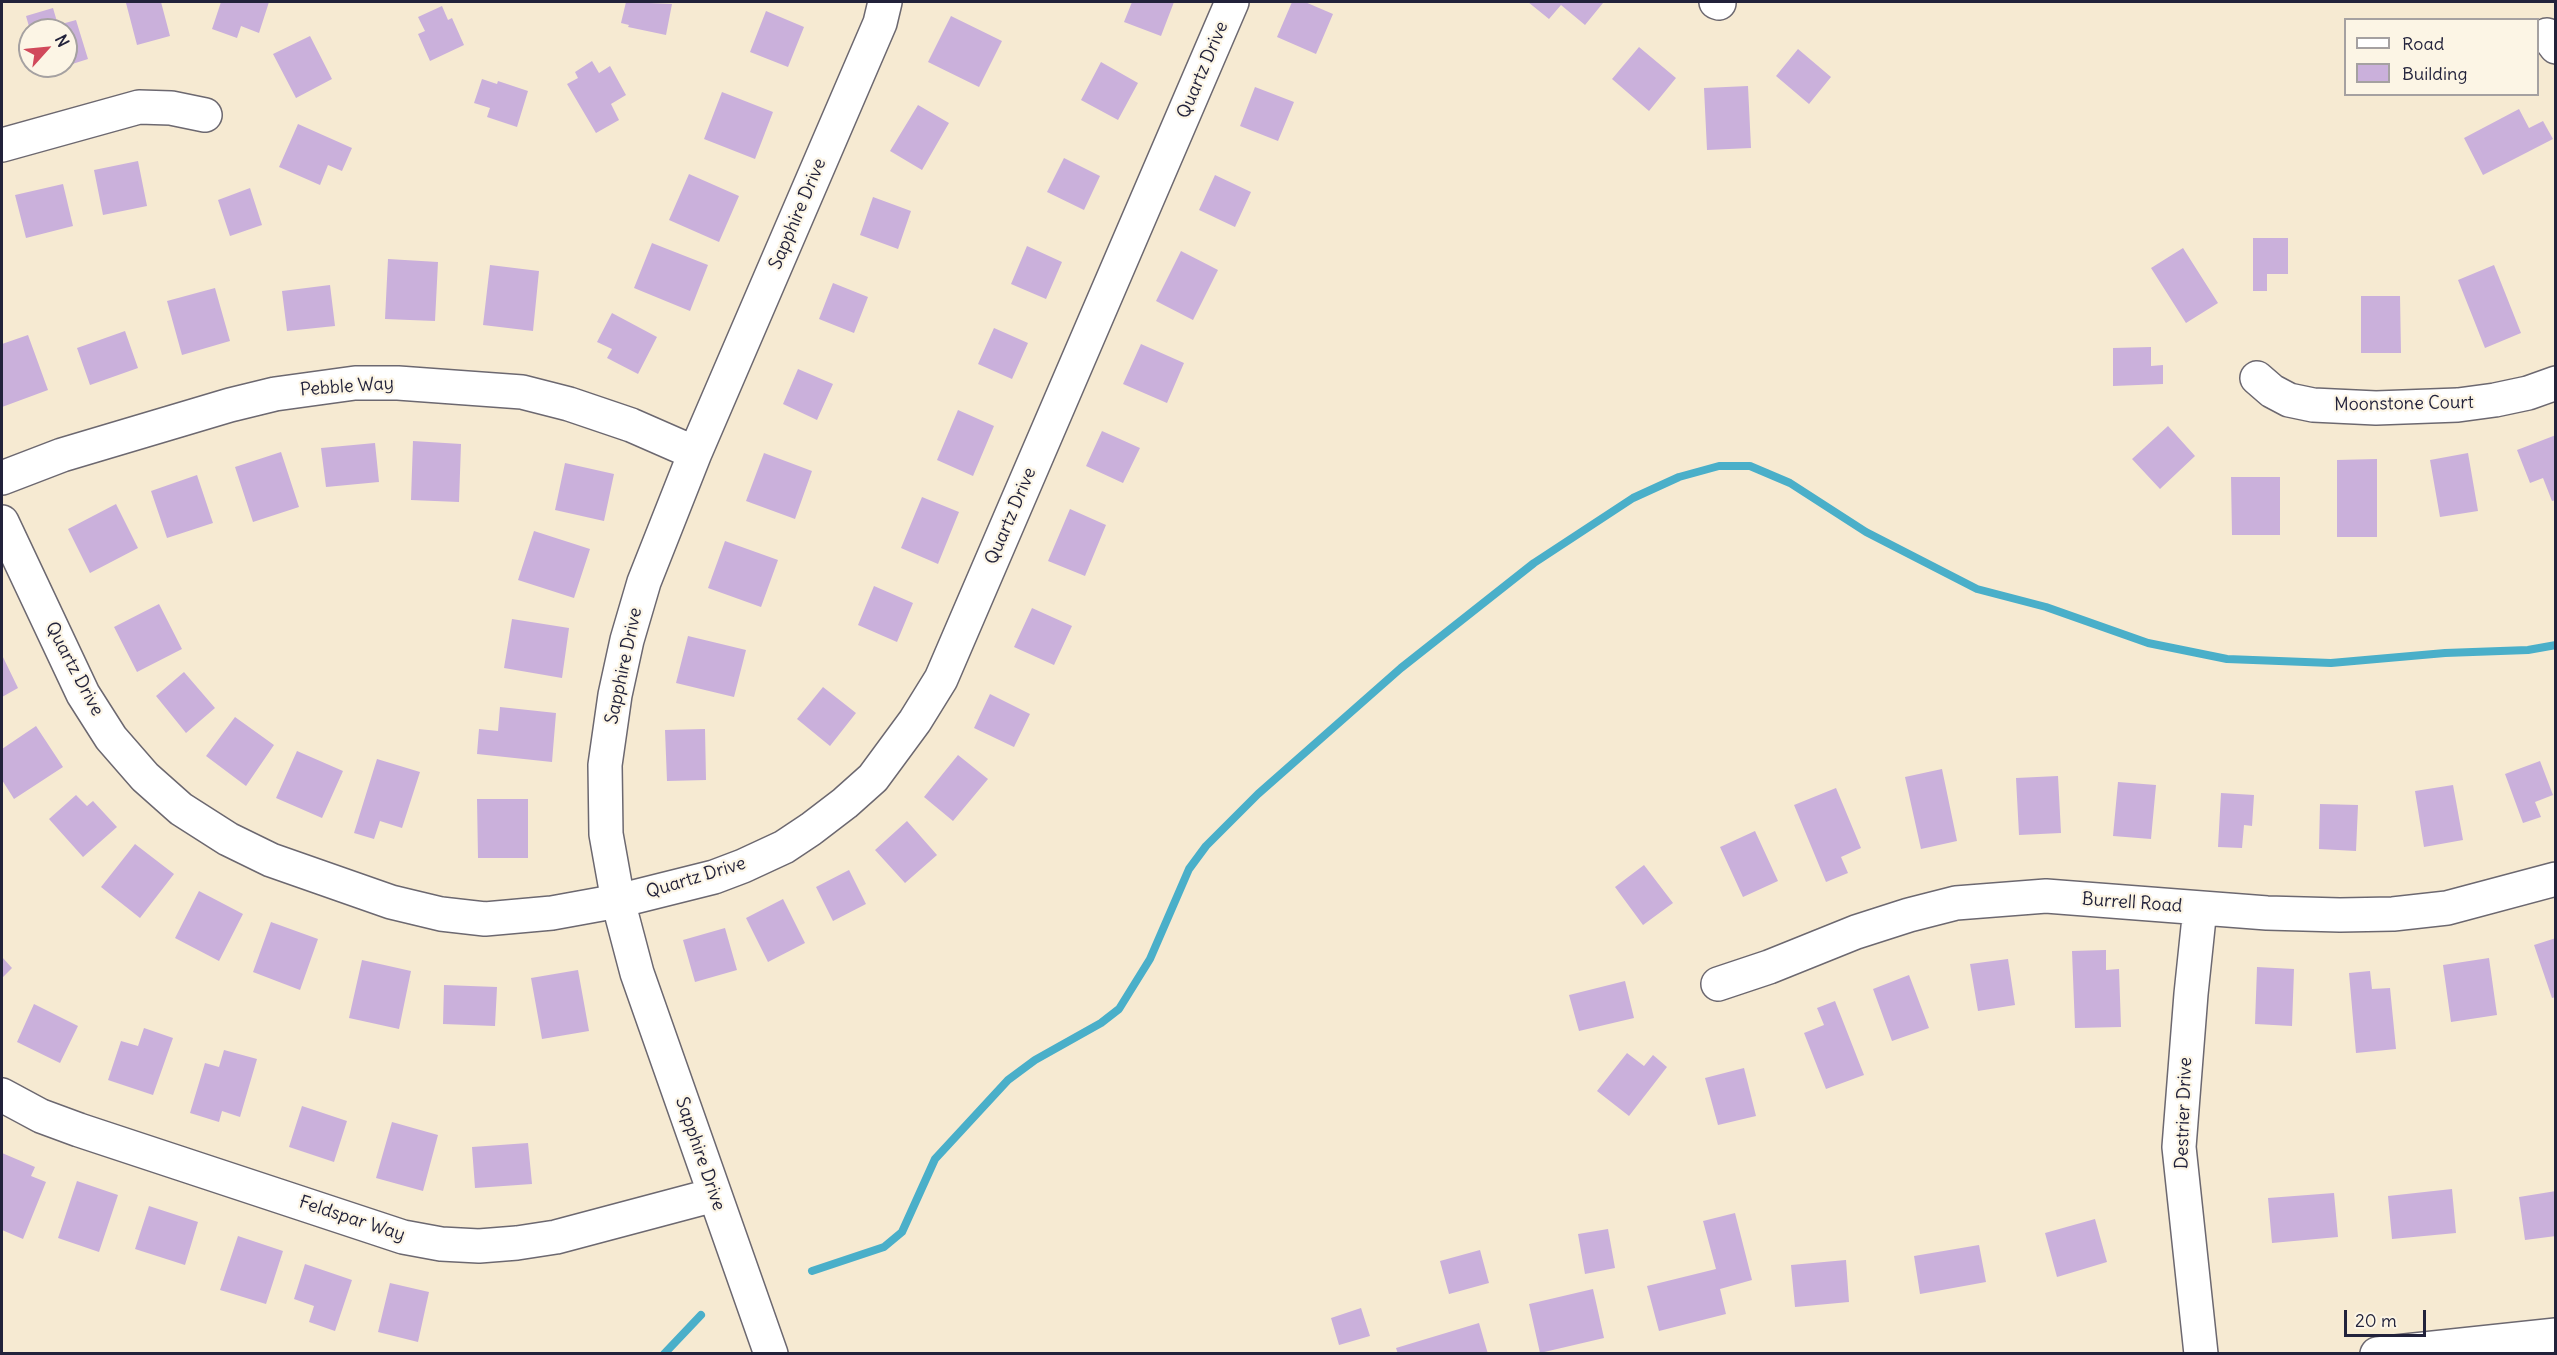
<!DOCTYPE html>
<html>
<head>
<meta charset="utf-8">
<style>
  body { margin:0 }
  #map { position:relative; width:2557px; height:1355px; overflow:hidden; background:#f6ead2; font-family:Delius,sans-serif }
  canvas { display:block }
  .frame { position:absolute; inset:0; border:3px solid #22223b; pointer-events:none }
  .legend { position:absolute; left:2344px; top:18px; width:195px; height:78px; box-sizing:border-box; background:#fcf5e5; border:2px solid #a5a1a1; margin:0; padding:8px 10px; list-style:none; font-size:18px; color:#22223b }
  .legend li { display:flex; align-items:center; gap:12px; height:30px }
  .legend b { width:30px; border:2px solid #a5a1a1 }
  .north { position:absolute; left:18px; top:18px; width:60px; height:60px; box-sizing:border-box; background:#fcf5e5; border:2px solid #a5a1a1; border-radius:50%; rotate:63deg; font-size:16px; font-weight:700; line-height:24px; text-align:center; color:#22223b }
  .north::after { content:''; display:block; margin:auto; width:21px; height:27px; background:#d1495b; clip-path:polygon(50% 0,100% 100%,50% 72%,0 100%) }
  .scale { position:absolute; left:2344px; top:1310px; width:82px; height:27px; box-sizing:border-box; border:3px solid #22223b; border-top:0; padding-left:8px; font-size:18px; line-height:21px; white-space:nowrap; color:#22223b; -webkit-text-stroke:4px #fcf5e5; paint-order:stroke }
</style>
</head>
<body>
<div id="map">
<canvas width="2557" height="1355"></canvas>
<div class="frame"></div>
<ul class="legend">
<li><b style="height:8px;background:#fff"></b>Road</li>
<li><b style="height:16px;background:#cab0db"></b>Building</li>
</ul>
<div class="north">N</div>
<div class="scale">20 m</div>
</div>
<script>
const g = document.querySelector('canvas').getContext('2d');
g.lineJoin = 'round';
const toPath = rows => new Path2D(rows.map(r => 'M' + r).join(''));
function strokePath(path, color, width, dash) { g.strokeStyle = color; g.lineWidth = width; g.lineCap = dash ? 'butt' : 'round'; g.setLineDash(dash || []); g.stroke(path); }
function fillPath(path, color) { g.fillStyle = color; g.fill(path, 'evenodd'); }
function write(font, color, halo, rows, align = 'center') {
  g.font = font + ' Delius,sans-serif'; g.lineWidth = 4.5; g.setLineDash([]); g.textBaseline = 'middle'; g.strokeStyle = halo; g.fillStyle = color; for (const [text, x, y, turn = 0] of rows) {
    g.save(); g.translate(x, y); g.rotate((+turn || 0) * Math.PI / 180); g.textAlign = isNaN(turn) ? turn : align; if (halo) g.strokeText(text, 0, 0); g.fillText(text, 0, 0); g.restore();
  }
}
strokePath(toPath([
  [812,1271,884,1247,902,1232,935,1159,1008,1080,1035,1060,1101,1023,1119,1009,1150,959,1189,869,1206,846,1258,794,1401,668,1534,563,1633,498,1679,477,1719,466,1750,466,1790,483,1866,532,1977,589,2046,607,2148,643,2227,659,2331,663,2445,653,2528,650,2556,645],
  [664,1354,701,1315]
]), '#4aafc9', 8);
fillPath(toPath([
  [133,2,161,2,170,36,137,45,126,3],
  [221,2,269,2,259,33,241,26,237,38,212,29],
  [626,2,672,4,666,35,628,27,629,25,621,23],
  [1132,2,1174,2,1161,36,1124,22],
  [1292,2,1305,2,1333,14,1316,54,1277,37],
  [1528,2,1602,2,1603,3,1585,25,1561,5,1549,19],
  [442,6,448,20,452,18,464,45,430,61,418,34,425,31,418,17],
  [53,8,58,25,76,20,88,59,66,66,66,30,30,30,26,16],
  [766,11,804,27,788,67,750,52],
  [951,16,1002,41,979,87,928,62],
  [310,36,332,79,296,98,273,54],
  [1639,47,1676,78,1649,111,1612,79],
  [1798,49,1831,77,1809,104,1776,76],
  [592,61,599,73,610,66,626,95,611,104,619,120,596,133,567,84,578,78,575,72],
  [1101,62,1138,83,1118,120,1081,100],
  [482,79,497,84,498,81,528,91,517,127,487,117,490,108,474,103],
  [1748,86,1751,148,1707,150,1704,88],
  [1255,87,1294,102,1278,141,1240,126],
  [722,92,773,112,755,159,704,139],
  [918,105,949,123,922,170,890,151],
  [2519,109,2529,128,2543,121,2553,139,2483,175,2464,138],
  [298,124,352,148,342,171,328,165,320,185,279,167],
  [1064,158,1100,176,1084,210,1047,192],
  [138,161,147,206,103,215,94,170],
  [689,174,739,196,719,242,669,220],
  [1215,175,1251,192,1235,227,1199,210],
  [63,184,73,226,26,238,15,195],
  [250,188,262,225,230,236,218,200],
  [873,197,911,211,898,249,860,235],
  [2253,238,2288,238,2288,274,2267,274,2267,291,2253,291],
  [652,243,708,265,690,311,634,288],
  [1027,246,1062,262,1046,299,1011,284],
  [2183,248,2218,303,2186,323,2151,268],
  [1181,251,1218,270,1193,320,1156,301],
  [388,259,438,262,435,321,385,319],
  [490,265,539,271,533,331,483,325],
  [2494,265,2521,333,2485,348,2458,280],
  [833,283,868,297,854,333,819,319],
  [330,285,335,326,287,331,282,291],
  [215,288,230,341,182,355,167,301],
  [2361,296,2400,296,2401,353,2361,353],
  [612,313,657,337,638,374,607,358,612,349,597,342],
  [994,328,1028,343,1012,379,978,364],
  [125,331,138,368,90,385,77,348],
  [28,335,48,390,2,407,2,344],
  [1141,344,1184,363,1167,403,1123,384],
  [2151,347,2151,366,2163,365,2163,384,2113,386,2113,348],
  [798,369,833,384,817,420,783,404],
  [958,410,994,426,973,476,937,460],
  [2168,426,2195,456,2160,489,2132,459],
  [1102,431,1140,448,1123,483,1086,466],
  [2556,435,2556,500,2552,501,2543,478,2530,483,2517,450],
  [413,441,461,444,459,502,411,500],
  [375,443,379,482,326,487,321,448],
  [281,452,299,507,253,522,235,467],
  [764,453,812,471,795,519,746,501],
  [2468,453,2478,511,2440,517,2430,460],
  [2377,459,2377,537,2337,537,2337,460],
  [565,463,614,474,604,521,555,510],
  [197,475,213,523,167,538,151,491],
  [2231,477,2280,477,2280,535,2232,535],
  [922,497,959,512,938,564,901,548],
  [116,504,138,548,90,573,68,529],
  [1070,509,1106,525,1085,576,1048,561],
  [534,531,590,549,574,598,518,580],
  [725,541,778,560,761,607,708,588],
  [874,586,913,603,897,642,858,625],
  [159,604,182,649,137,672,114,627],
  [1032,608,1072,626,1054,665,1014,647],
  [512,619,569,628,562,678,504,668],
  [688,636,746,650,734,697,676,683],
  [2,655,18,688,2,697],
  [184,672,215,708,186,733,156,696],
  [823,687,856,713,830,746,797,719],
  [990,694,1030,714,1014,747,974,728],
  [500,707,556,713,552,762,477,754,479,729,498,731],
  [235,717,274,745,246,786,206,756],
  [36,726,63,767,14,799,2,780,2,749],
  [705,729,706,780,667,781,665,730],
  [297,751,343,771,322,818,276,798],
  [958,755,988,779,953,821,924,797],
  [377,759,420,772,402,828,380,821,374,839,354,833],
  [2540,761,2553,795,2535,802,2541,817,2523,823,2505,774],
  [1942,769,1957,841,1921,849,1905,777],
  [2058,776,2061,833,2019,835,2016,778],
  [2118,782,2156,785,2151,839,2113,836],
  [2453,785,2463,840,2424,847,2415,791],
  [1836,788,1861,848,1841,857,1848,873,1826,882,1794,805],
  [2221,793,2254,795,2252,826,2244,825,2242,848,2218,847],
  [76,795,87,806,93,801,117,827,83,857,49,819],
  [477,799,528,799,528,858,478,858],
  [2320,804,2358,805,2356,851,2319,849],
  [907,821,937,855,905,883,875,850],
  [1755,831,1778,881,1743,897,1720,847],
  [135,844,174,874,140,918,101,887],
  [1644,865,1673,903,1643,925,1615,887],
  [849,870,866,904,833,921,816,887],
  [199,891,243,914,219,961,175,938],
  [783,899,805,943,768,962,746,918],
  [271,922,318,939,300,990,253,972],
  [725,928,737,970,695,982,683,940],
  [2556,938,2556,997,2552,998,2534,945],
  [2106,950,2106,970,2119,969,2121,1027,2075,1028,2072,951],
  [2,957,12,968,2,978],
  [2489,958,2497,1015,2451,1022,2443,965],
  [2008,959,2015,1005,1978,1011,1970,964],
  [362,960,411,971,399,1029,349,1018],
  [2257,967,2294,969,2292,1026,2255,1024],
  [578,970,589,1031,542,1039,531,978],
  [2370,971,2372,989,2390,988,2396,1049,2356,1053,2349,973],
  [1909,975,1929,1028,1892,1041,1873,989],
  [1625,981,1634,1018,1579,1031,1569,995],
  [444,985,497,987,495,1026,443,1024],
  [1835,1001,1864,1075,1826,1089,1804,1033,1824,1025,1817,1008],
  [34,1004,78,1026,60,1063,17,1042],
  [144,1028,173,1038,153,1095,108,1080,121,1041,138,1046],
  [224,1050,257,1059,240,1117,222,1111,219,1122,190,1113,205,1063,219,1067],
  [1627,1053,1644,1066,1653,1055,1667,1067,1629,1116,1597,1091],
  [1744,1068,1756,1116,1718,1125,1705,1078],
  [302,1106,347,1121,334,1162,289,1147],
  [392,1122,438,1135,423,1191,376,1178],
  [528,1143,532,1184,475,1188,472,1147],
  [2,1153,35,1167,31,1176,46,1182,23,1239,2,1230],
  [77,1181,118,1195,99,1252,58,1238],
  [2452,1189,2456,1233,2392,1239,2388,1196],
  [2556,1191,2556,1236,2525,1240,2519,1197],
  [2334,1193,2338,1237,2272,1243,2268,1198],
  [149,1206,198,1222,185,1265,135,1249],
  [1735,1213,1752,1280,1720,1289,1726,1314,1659,1331,1647,1286,1716,1269,1703,1221],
  [2095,1219,2107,1262,2057,1277,2045,1233],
  [1608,1229,1615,1268,1585,1274,1578,1234],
  [238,1236,283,1251,266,1304,220,1290],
  [1979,1245,1986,1282,1920,1294,1914,1256],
  [1480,1250,1489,1283,1449,1294,1440,1261],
  [1846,1260,1849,1302,1795,1307,1791,1265],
  [305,1264,352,1280,335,1331,309,1322,314,1306,294,1299],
  [390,1283,429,1292,418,1342,378,1332],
  [1593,1289,1604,1338,1540,1353,1529,1304],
  [1361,1308,1370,1336,1339,1345,1331,1318],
  [1479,1323,1488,1354,1398,1354,1396,1348]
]), '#cab0db');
const minor = toPath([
  [1716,2,1719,3],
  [2547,35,2556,47],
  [2,145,139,107,171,108,205,115],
  [2257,378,2272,391,2289,400,2313,405,2376,408,2458,405,2495,400,2528,393,2556,383],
  [2,478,62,455,230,405,275,394,355,383,398,383,522,392,569,404,631,425,695,453],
  [2,522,83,694,111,738,145,777,181,809,228,839,271,860,391,902,441,914,485,919,552,913,618,901,714,877,743,866,784,847,811,829,845,803,873,778,915,721,941,679,1232,2],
  [2200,908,2191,994,2179,1147,2201,1354],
  [1718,984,1769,967,1856,932,1909,915,1956,903,2046,896,2267,913,2340,915,2393,914,2447,908,2556,879],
  [2,1095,41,1116,79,1130,403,1237,441,1244,479,1246,517,1243,556,1237,714,1195],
  [771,1354,637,973,618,901,606,834,605,765,615,695,627,640,644,582,695,453,880,23,885,2],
  [2377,1354,2556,1335]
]);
strokePath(minor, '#6c6870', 36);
strokePath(minor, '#fff', 33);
write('18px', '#22223b', '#fcf5e5', [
  ["Quartz Drive",1203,70,-67],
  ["Sapphire Drive",798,214,-67],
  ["Pebble Way",347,387,-4],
  ["Moonstone Court",2404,404,-1],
  ["Quartz Drive",1011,516,-67],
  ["Sapphire Drive",624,666,-78],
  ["Quartz Drive",74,669,62],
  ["Quartz Drive",696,878,-17],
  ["Burrell Road",2132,903,4],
  ["Destrier Drive",2184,1113,-88],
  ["Sapphire Drive",700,1154,71],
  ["Feldspar Way",352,1219,18]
]);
</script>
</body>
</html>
